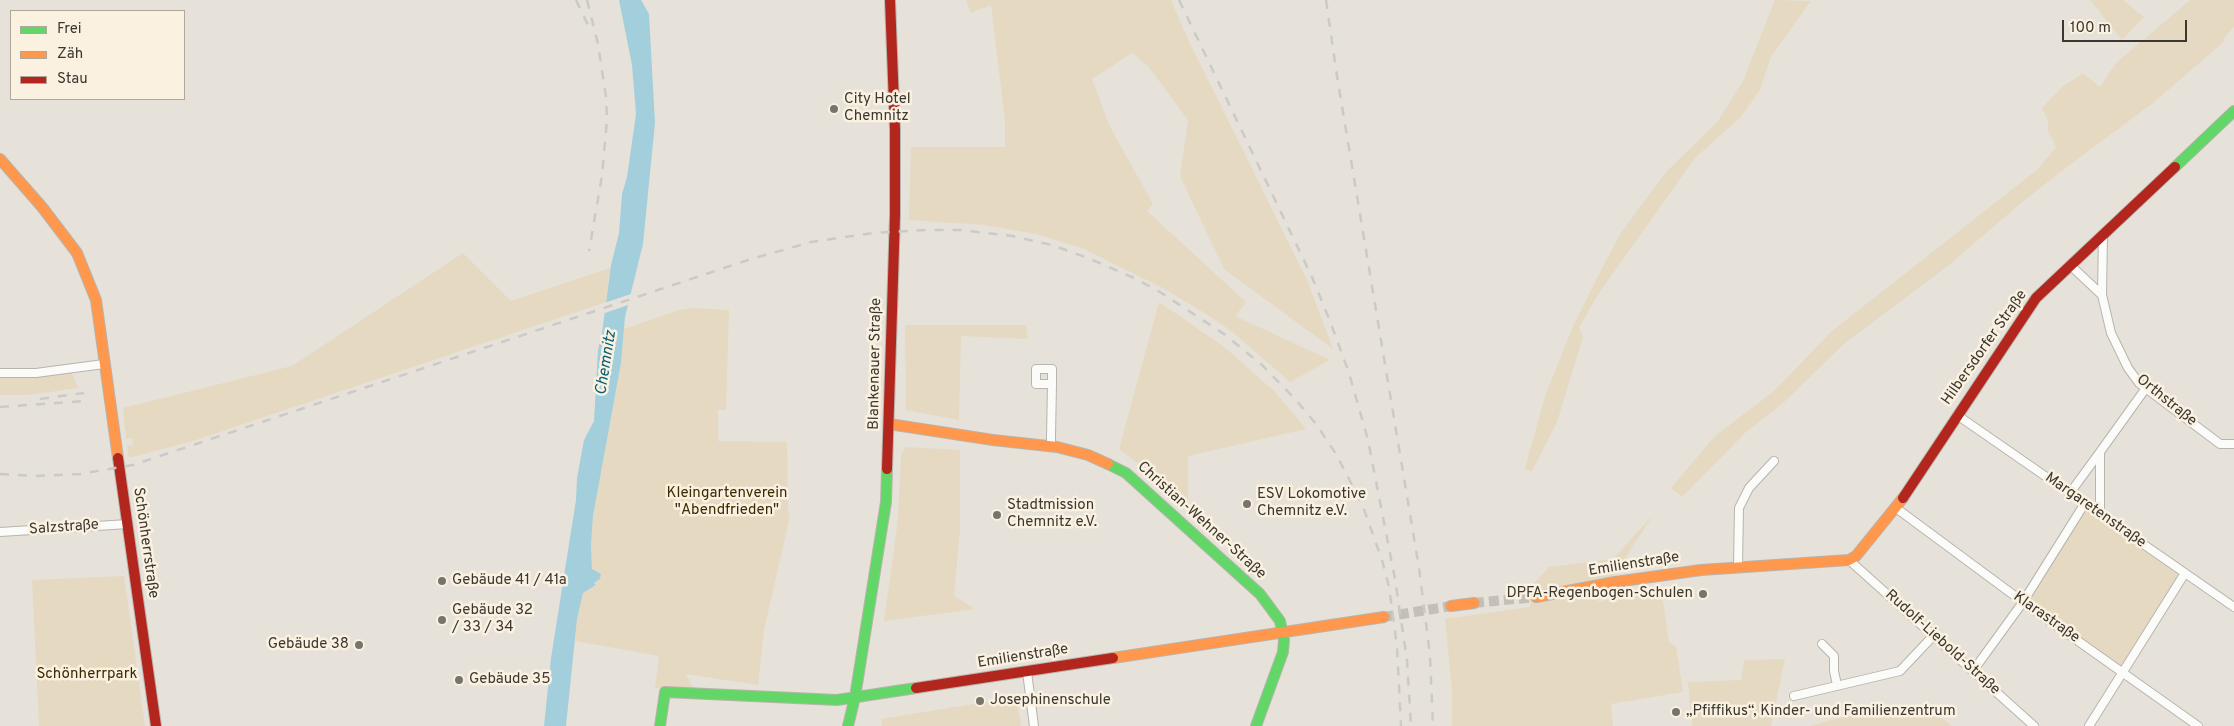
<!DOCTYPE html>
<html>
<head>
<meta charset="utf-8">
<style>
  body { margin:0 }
  #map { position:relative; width:2234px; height:726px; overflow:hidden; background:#e6e2d9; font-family:Overpass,sans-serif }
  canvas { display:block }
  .legend { position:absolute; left:10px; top:10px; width:175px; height:90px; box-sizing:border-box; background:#faf1e0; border:1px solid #aea79a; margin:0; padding:6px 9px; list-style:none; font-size:15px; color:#3b3831 }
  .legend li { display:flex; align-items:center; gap:10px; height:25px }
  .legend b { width:25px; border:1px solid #aea79a }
  .scale { position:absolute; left:2062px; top:20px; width:125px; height:22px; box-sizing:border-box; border:2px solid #3b3831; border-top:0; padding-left:6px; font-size:15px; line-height:18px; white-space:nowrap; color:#3b3831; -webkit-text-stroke:4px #faf1e0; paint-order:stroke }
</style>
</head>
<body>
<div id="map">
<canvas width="2234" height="726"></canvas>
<ul class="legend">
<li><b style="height:6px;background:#63d668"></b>Frei</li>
<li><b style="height:6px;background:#ff974d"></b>Zäh</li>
<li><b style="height:6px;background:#b3261e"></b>Stau</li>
</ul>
<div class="scale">100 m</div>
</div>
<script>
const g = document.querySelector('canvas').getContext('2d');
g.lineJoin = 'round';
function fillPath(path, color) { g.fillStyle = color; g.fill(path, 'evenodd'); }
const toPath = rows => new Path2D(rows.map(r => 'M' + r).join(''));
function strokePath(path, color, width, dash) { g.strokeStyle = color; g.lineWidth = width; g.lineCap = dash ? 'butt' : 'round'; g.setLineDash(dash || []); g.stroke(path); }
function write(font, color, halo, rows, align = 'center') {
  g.font = font + ' Overpass,sans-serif'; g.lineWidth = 5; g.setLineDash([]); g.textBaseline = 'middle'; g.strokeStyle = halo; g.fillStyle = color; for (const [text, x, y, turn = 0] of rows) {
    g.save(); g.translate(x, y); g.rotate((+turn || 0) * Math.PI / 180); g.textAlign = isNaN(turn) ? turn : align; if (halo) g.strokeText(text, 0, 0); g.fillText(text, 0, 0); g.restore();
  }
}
fillPath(toPath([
  [966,0,1171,0,1186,35,1307,280,1333,349,1224,269,1180,176,1188,120,1148,66,1132,53,1092,79,1109,125,1153,204,1147,211,1246,302,1235,316,1330,360,1290,382,1234,333,1208,315,1163,288,1082,248,1036,234,985,225,909,220,911,147,1005,147,1005,121,991,5,971,13],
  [1775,0,1811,1,1771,57,1760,90,1741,117,1695,158,1597,296,1579,328,1583,337,1557,422,1532,471,1530,471,1525,468,1545,396,1571,331,1596,280,1620,234,1667,171,1718,121,1743,81],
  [2090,0,2123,0,2144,17,2122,40],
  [2190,0,2234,0,2234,27,2223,39,2225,41,2153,103,2067,167,2021,203,1949,265,1845,343,1783,403,1745,433,1682,497,1671,488,1715,436,1774,391,1832,331,2038,169,2056,147,2048,131,2048,121,2042,108,2062,87,2083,73,2100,87,2116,63],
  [463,253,511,301,610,268,606,302,193,441,129,458,127,446,133,445,132,438,126,439,123,408,292,366],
  [1159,302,1223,346,1274,391,1306,429,1188,456,1188,501,1119,449],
  [691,308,729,310,726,410,718,410,718,441,787,442,788,511,790,516,764,630,758,685,686,674,694,690,655,688,659,656,575,641,577,619,583,593,596,586,594,583,600,579,601,574,592,569,591,545,593,516,621,363,624,329,679,310],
  [905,325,1026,325,1028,339,961,336,959,420,906,410],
  [71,372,78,388,29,395,0,395,0,377,35,377],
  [905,447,960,450,960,530,954,596,975,609,884,621,898,519,901,455],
  [2085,506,2181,574,2123,669,2025,602],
  [1653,515,1597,602,1661,587,1669,642,1676,647,1683,692,1611,704,1613,726,1452,726,1452,691,1445,619,1530,607,1530,588,1549,567,1613,559],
  [124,576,145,726,39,726,32,580],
  [1785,659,1771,726,1692,726,1688,682,1741,680,1744,660],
  [1016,697,1021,726,882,726,881,719],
  [1931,710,1952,726,1809,726,1856,714]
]), '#e5d9c1');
fillPath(toPath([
  [619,0,641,0,649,14,655,123,643,244,625,317,621,363,593,516,591,545,592,569,601,574,600,579,594,583,596,585,583,593,577,619,566,726,544,726,551,658,576,500,577,478,584,440,594,421,598,350,602,333,611,265,619,233,622,194,627,177,636,114,632,65]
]), '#a3cfdc');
fillPath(toPath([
  [634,293,631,304,602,314,604,303]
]), '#e6e2d9');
strokePath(toPath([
  [1474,603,1536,597],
  [1384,617,1451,606]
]), '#c4c0b7', 10, [10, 5]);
const street = toPath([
  [2070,265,2102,295,2103,234],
  [2102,295,2111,333,2128,368,2139,383,2220,444,2234,444],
  [0,373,36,373,104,364],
  [1957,415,2234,607],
  [1051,446,1051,436,1052,384,1052,369,1036,369,1036,384,1052,384],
  [2100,452,2146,388],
  [2070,493,2100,452,2100,514],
  [1896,508,2023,602,2198,726],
  [0,532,128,524],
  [1849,560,2034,726],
  [1738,566,1739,508,1749,488,1774,461],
  [1822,644,1834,656,1834,671,1837,685],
  [1973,671,2023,602,2085,503],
  [1027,672,1034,726],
  [1794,696,1900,671,1934,635],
  [2089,726,2185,573]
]);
const fast = toPath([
  [2175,167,2234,111],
  [1108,464,1126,473,1260,594,1280,621,1284,640,1283,652,1256,726],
  [660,726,665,692,837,700,916,688],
  [848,726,855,697,886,502,887,469]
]);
const slow = toPath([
  [0,159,42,207,77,253,96,300,118,458],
  [889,424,993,440,1057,447,1088,455,1108,464],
  [1536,597,1615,582,1701,570,1849,560,1856,556,1903,498],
  [1451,606,1474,603],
  [1113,658,1384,617]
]);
const jam = toPath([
  [118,458,156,726],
  [887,469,895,215,895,130,890,0],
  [1903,498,2036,298,2175,167],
  [916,688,1113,658]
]);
strokePath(street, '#b8b4ae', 10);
strokePath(fast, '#b8b4ae', 12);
strokePath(slow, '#b8b4ae', 12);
strokePath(jam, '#b8b4ae', 12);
strokePath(street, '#fbfbf9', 8);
strokePath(fast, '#63d668', 10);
strokePath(slow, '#ff974d', 10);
strokePath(jam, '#b3261e', 10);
strokePath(toPath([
  [576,0,588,25],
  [587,0,598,44,606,97,607,120,602,176,589,251],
  [1179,0,1312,277,1330,321,1349,373,1368,440,1395,579,1407,660,1411,726],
  [1326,0,1337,76,1419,568,1430,655,1433,726],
  [40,399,84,393],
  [0,407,86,401],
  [0,474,34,476,80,474,133,465,748,260,811,242,873,233,926,230,961,230,1012,236,1052,245,1088,258,1134,278,1160,292,1224,334,1262,365,1296,400,1316,424,1336,454,1362,504,1382,560,1389,587,1397,647,1401,726]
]), '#cccac8', 2.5, [9, 9]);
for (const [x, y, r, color] of [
  [834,109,5,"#77746c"],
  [1247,504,5,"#77746c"],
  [997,515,5,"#77746c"],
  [442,581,5,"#77746c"],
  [1703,594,5,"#77746c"],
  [442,620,5,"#77746c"],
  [359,645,5,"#77746c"],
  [459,680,5,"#77746c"],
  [980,701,5,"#77746c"],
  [1676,712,5,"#77746c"]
]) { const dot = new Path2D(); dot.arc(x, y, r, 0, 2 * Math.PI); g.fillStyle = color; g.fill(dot); strokePath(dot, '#faf1e0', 2); }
write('15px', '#3b3831', '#faf1e0', [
  ["City Hotel",844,100],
  ["Chemnitz",844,117],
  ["ESV Lokomotive",1257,495],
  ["Chemnitz e.V.",1257,512],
  ["Stadtmission",1007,506],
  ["Chemnitz e.V.",1007,523],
  ["Gebäude 41 / 41a",452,581],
  ["DPFA-Regenbogen-Schulen",1693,594,"right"],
  ["Gebäude 32",452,611],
  ["/ 33 / 34",452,628],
  ["Gebäude 38",349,645,"right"],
  ["Gebäude 35",469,680],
  ["Josephinenschule",990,701],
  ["„Pfiffikus“, Kinder- und Familienzentrum",1686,712]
], 'left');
write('15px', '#3b3831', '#faf1e0', [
  ["Hilbersdorfer Straße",1985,348,-55],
  ["Blankenauer Straße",876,364,-89],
  ["Orthstraße",2166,401,39],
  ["Margaretenstraße",2095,511,35],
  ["Christian-Wehner-Straße",1201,521,42],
  ["Salzstraße",64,528,-4],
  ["Schönherrstraße",145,543,82],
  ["Emilienstraße",1634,565,-9],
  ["Klarastraße",2046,618,35],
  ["Rudolf-Liebold-Straße",1942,643,42],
  ["Emilienstraße",1023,657,-9]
]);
write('15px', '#3c2b00', '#faf1e0', [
  ["Kleingartenverein",727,494],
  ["\"Abendfrieden\"",727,511],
  ["Schönherrpark",87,675]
]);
write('italic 16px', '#066178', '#faf1e0', [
  ["Chemnitz",607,363,-81]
]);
</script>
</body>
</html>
